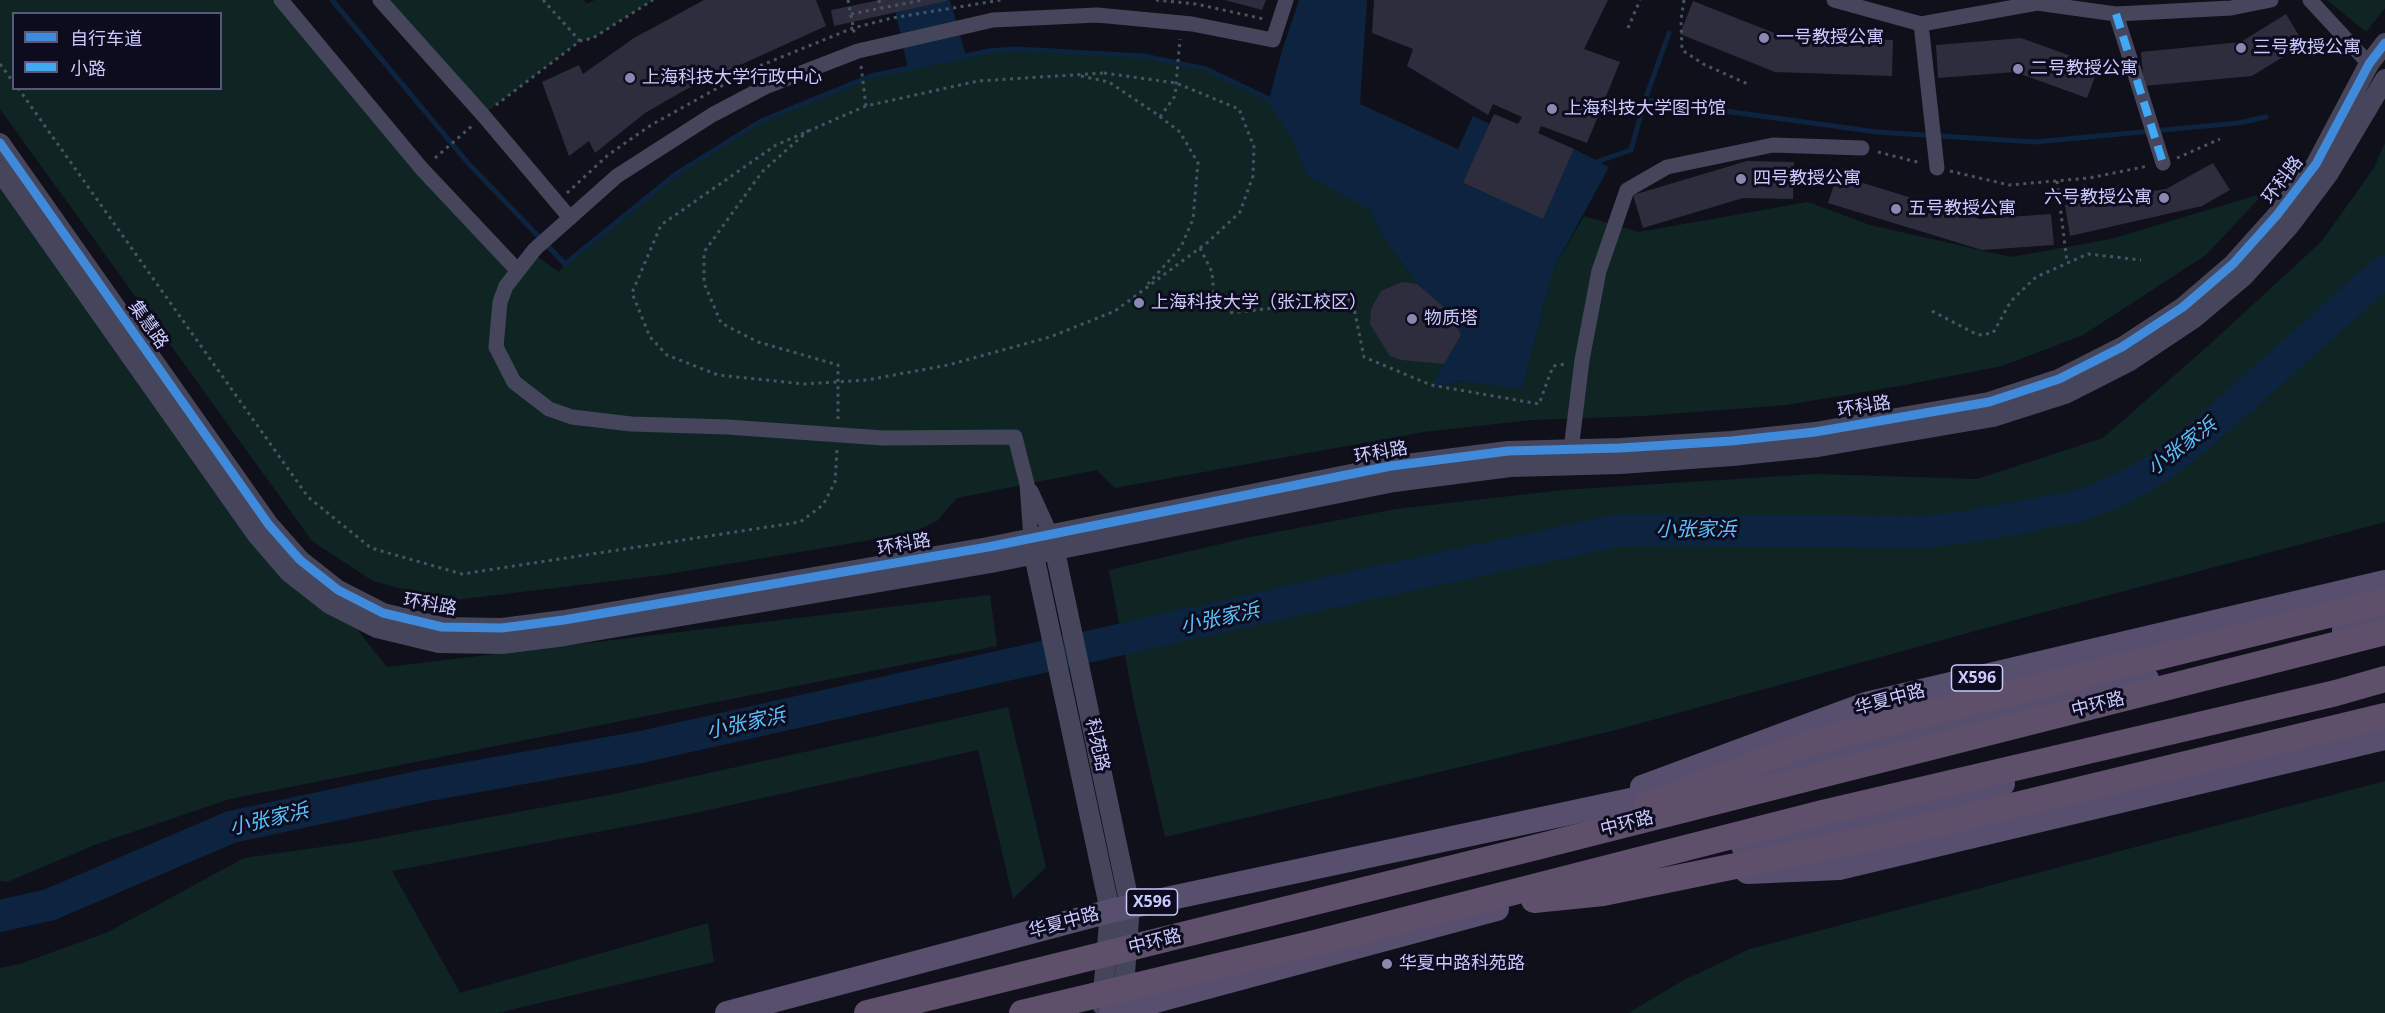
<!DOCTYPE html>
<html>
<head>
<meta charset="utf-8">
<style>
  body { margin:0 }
  #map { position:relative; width:2385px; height:1013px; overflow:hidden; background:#10101a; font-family:"Open Sans","Noto Sans SC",sans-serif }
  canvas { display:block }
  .legend { position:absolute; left:12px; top:12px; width:210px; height:78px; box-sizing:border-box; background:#0d0c1e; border:2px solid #595878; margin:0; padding:8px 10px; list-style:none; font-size:18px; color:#cacaff }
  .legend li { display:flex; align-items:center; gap:12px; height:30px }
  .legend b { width:30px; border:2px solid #595878 }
</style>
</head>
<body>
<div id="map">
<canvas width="2385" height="1013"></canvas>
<ul class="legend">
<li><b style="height:8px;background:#408adc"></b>自行车道</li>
<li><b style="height:8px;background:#3fa9f5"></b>小路</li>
</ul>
</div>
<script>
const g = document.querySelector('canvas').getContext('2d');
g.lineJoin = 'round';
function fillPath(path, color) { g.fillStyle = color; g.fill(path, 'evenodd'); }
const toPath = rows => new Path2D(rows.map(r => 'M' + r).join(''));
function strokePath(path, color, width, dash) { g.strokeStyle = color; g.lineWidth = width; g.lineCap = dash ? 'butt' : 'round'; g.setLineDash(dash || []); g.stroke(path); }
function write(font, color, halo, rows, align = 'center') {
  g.font = font + ' "Open Sans","Noto Sans SC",sans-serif'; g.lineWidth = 6; g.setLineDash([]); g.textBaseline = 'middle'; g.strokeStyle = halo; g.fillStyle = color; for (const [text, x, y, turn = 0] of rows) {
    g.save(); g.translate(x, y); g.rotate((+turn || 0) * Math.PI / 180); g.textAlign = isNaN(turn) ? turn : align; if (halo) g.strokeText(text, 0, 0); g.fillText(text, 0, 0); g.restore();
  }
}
fillPath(toPath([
  [0,0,281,0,518,271,532,253,559,272,565,264,676,174,757,124,871,76,989,51,1015,49,1127,55,1206,69,1269,99,1296,141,1309,173,1368,206,1381,234,1417,284,1451,313,1461,335,1430,389,1459,381,1522,388,1554,268,1584,216,1639,232,1808,202,1870,225,2011,257,2111,239,2264,193,2206,255,2083,335,2002,366,1910,384,1787,405,1642,416,1531,420,1424,432,1115,488,1097,470,957,498,937,521,912,533,662,575,447,601,373,581,312,541,0,109],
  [14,14,220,14,220,88,14,88],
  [501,296,496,342,492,299],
  [380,0,584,0,586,4,595,0,653,0,593,38,580,41,483,115],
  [2327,0,2385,0,2385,8,2366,32],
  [2385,143,2385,522,2026,617,1616,730,1165,837,1134,703,1109,570,1246,538,1396,509,1563,490,1815,474,1977,479,2103,438,2208,346,2322,241,2374,168],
  [0,171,73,274,387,667,990,595,997,646,230,799,97,844,7,882,0,881],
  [1008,707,1046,867,1013,899,978,750,686,815,392,871,460,993,708,923,714,962,497,1013,0,1013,0,968,20,964,108,932,244,858,357,842,614,794],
  [2385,781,2385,1013,1628,1013,1684,980,1750,949]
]), '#0f2524');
fillPath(toPath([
  [893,0,950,0,966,56,908,69],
  [1299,0,1367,0,1360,104,1458,149,1473,116,1490,124,1464,184,1543,218,1574,149,1609,167,1554,268,1522,389,1459,381,1429,390,1461,335,1451,313,1417,284,1381,234,1368,206,1309,173,1296,141,1269,100,1281,54]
]), '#0c243f');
strokePath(toPath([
  [332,0,468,163,565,264,676,174,761,121,871,76,989,51,1015,49,1144,56,1206,69,1269,99,1296,141,1309,173,1368,206,1375,206],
  [1645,100,1669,33],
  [1593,163,1631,150,1645,100,1877,132,2035,142,2238,123,2266,117]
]), '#0c243f', 5);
strokePath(toPath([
  [0,916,49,905,231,827,423,786,641,747,1368,584,1621,530,1925,532,1972,526,2074,507,2116,492,2154,471,2195,440,2385,271]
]), '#0c243f', 32);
fillPath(toPath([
  [704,0,816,0,826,26,685,90,645,113,595,153,589,141,569,156,542,82,579,65,583,74,634,38],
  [880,0,947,0,947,1,834,26,831,10],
  [1225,0,1266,0,1262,10],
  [1374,0,1608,0,1584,49,1620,62,1587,143,1541,126,1538,133,1574,149,1543,219,1463,183,1494,114,1518,124,1522,117,1493,104,1488,115,1407,66,1413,49,1372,33],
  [1693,1,1782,36,1893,40,1892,76,1775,72,1680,34],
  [2286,14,2304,44,2252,76,2144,86,2141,52,2241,42],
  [2021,38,2099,66,2087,98,2015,72,1938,78,1936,45],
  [1747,161,1794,162,1793,199,1743,198,1643,228,1633,195],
  [2213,163,2230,190,2202,206,2070,236,2065,205,2166,189],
  [1837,175,1980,219,2051,214,2054,245,1982,250,1828,203],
  [1402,282,1417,284,1451,313,1461,335,1444,364,1402,360,1390,356,1370,324,1371,309,1381,291]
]), '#2d2d3d');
strokePath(toPath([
  [543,0,580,41],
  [848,0,855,37],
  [879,0,880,8],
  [1156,0,1196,4,1264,19],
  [1684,0,1681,20,1682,50,1705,65,1748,84],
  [851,14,923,0],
  [1628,28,1640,0],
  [0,64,14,83],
  [861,66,866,106],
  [1104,73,1176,83,1239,109,1254,147,1253,176,1240,212,1208,242,1115,311,1050,337,948,365,867,380,804,384,718,375,667,355,650,337,632,293,661,225,776,145,866,106,978,81,1104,73],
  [1081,76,1109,82,1155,113,1180,132,1198,163,1193,219,1181,247,1148,284],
  [18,88,308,497,371,548,462,574,800,522,823,505,835,482,837,450],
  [496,105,580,41,593,38,653,0],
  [1160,117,1175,96,1180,39],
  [809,130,762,172,704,252,704,283,721,323,758,342,838,365,838,419],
  [1878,152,1921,163],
  [435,158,473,125],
  [2177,158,2220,139],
  [1950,171,2009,185,2089,178,2148,166],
  [2057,181,2067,262],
  [567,193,608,155,651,125,752,69,853,28,892,18,1001,0],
  [1200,248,1212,272,1214,297,1229,313,1283,307,1345,296,1353,303,1364,357,1431,385,1539,404,1553,366,1566,364],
  [1932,311,1978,335,1993,333,2011,301,2036,277,2088,254,2141,260]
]), '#465661', 3, [3, 4.5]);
strokePath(toPath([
  [281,0,422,169,518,271],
  [380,0,483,115,570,218],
  [1834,0,1921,24,2037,3],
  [2037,0,2037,3,2116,14,2231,8,2271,0],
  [2310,0,2369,64],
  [2116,14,2163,163],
  [1921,24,1937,168],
  [1571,450,1582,360,1599,271,1627,190,1667,167,1773,145,1862,148],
  [1031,491,1051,535],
  [1031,539,1027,484,1015,437,883,438,727,427,631,424,572,417,549,409,514,382,496,347,500,302,506,286,535,249,617,176,712,115,765,87,858,51,993,20,1097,15,1192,24,1273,40,1286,0]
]), '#45465b', 15);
strokePath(toPath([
  [0,143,269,525,300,560,338,590,383,613,442,627,502,628,564,620,988,547,1391,466,1508,451,1620,448,1731,441,1815,432,1989,402,2059,379,2122,347,2183,307,2233,264,2277,215,2316,164,2369,64,2385,43],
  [0,171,257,535,289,572,330,604,377,628,439,643,502,644,565,636,991,563,1394,482,1510,467,1620,464,1732,456,1818,447,1993,417,2065,394,2130,361,2193,319,2244,276,2290,225,2329,173,2385,79],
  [1052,537,1130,906,1123,1000],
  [1031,541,1110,911,1102,1005]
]), '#45465b', 20);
strokePath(toPath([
  [2344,630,2385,619],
  [1743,776,1849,754,2147,679],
  [1642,787,1866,704,2385,582],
  [1743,846,2003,784],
  [1747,872,1839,868,2385,738],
  [727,1013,1110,911,1668,792],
  [1111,1013,1497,909]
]), '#574f6e', 24);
strokePath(toPath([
  [1646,805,1812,742,2385,601],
  [1534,900,1603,893,1917,829,2385,716],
  [867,1013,1533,848,2385,632],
  [1022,1013,1315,943,1822,813,2336,693,2385,679]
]), '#5e4f6b', 26);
strokePath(toPath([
  [2116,14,2163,163]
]), '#3fa9f5', 8, [15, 8]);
strokePath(toPath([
  [0,143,269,525,300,560,338,590,383,613,442,627,502,628,564,620,988,547,1391,466,1508,451,1620,448,1731,441,1815,432,1989,402,2059,379,2122,347,2183,307,2233,264,2277,215,2316,164,2369,64,2385,43]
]), '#408adc', 9);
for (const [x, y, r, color] of [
  [1764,38,6,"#8989af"],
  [2241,48,6,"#8989af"],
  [2018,69,6,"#8989af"],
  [630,78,6,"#8989af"],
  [1552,109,6,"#8989af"],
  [1741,179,6,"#8989af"],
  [2164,198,6,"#8989af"],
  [1896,209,6,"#8989af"],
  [1139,303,6,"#8989af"],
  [1412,319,6,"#8989af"],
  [1387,964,6,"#8989af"]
]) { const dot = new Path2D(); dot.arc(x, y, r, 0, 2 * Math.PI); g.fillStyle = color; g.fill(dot); strokePath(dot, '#0d0c1e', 2); }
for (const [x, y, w] of [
  [1977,678,51],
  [1152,902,51]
]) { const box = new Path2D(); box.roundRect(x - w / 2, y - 13, w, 26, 4.5); g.fillStyle = '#0d0c1e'; g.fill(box); strokePath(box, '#cacaff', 1.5); }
write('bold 16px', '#cacaff', null, [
  ["X596",1977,678],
  ["X596",1152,902]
]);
write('18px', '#cacaff', '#0d0c1e', [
  ["一号教授公寓",1776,38],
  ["三号教授公寓",2253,48],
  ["二号教授公寓",2030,69],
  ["上海科技大学行政中心",642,78],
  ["上海科技大学图书馆",1564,109],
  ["四号教授公寓",1753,179],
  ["六号教授公寓",2152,198,"right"],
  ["五号教授公寓",1908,209],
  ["上海科技大学（张江校区）",1151,303],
  ["物质塔",1424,319],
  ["华夏中路科苑路",1399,964]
], 'left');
write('18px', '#cacaff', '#0d0c1e', [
  ["环科路",2283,180,-53],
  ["集慧路",148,325,55],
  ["环科路",1864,407,-9],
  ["环科路",1381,453,-10],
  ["环科路",904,545,-10],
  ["环科路",430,605,10],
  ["华夏中路",1890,700,-15],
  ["中环路",2098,705,-14],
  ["科苑路",1097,745,78],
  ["中环路",1627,824,-14],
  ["华夏中路",1064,923,-15],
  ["中环路",1155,942,-14]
]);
write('italic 20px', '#58c2fe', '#0d0c1e', [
  ["小张家浜",2182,447,-37],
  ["小张家浜",1696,530],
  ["小张家浜",1220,619,-12],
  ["小张家浜",746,724,-12],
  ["小张家浜",269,820,-13]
]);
</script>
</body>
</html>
